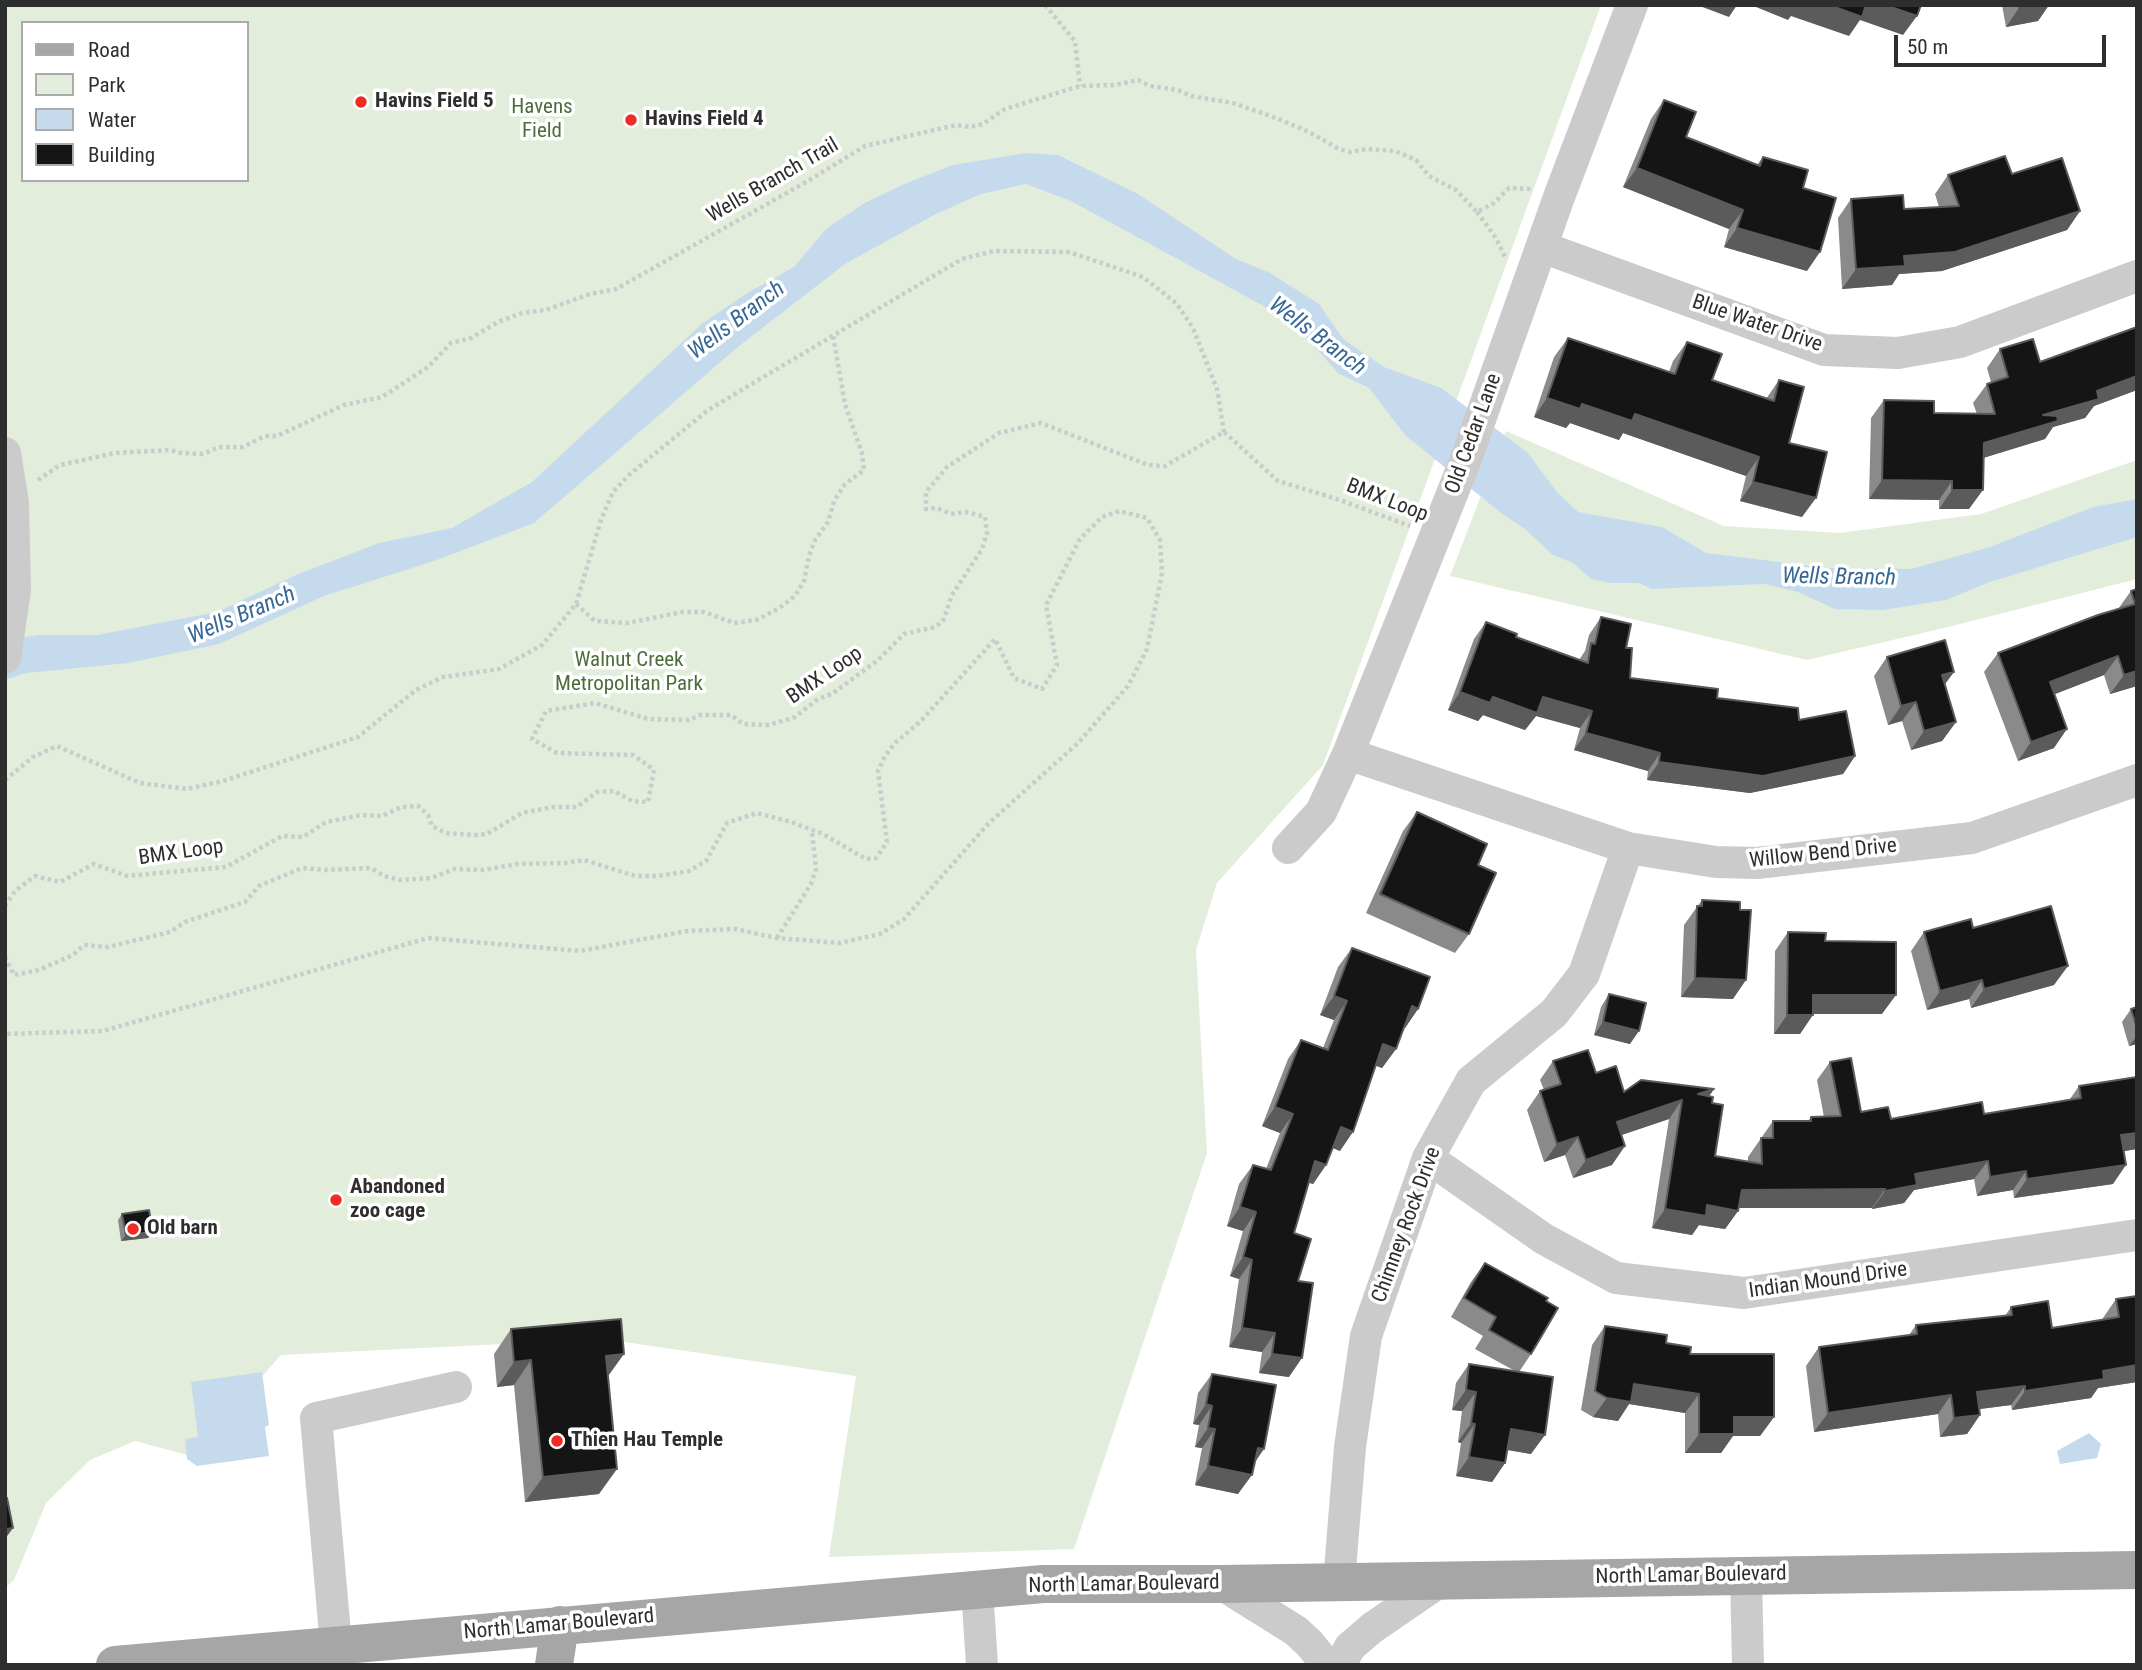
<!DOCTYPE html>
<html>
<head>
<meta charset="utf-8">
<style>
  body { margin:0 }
  #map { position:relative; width:2142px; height:1670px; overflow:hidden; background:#fff; font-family:"Roboto Condensed",sans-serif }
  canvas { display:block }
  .frame { position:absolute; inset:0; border:7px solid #2e2e2e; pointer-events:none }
  .legend { position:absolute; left:21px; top:21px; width:228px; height:161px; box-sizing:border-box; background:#fff; border:2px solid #ababab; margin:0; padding:9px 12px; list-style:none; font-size:21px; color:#2e2e2e }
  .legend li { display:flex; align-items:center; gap:14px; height:35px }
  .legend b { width:35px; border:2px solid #ababab }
  .scale { position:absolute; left:1894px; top:35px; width:212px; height:32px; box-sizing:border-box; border:4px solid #2e2e2e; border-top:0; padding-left:9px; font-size:21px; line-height:24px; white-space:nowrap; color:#2e2e2e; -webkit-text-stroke:5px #fff; paint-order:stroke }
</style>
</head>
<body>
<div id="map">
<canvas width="2142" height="1670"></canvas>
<div class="frame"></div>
<ul class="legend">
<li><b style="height:9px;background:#a6a6a6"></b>Road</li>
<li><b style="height:19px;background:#e3eddb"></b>Park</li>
<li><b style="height:19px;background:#c6daee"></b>Water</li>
<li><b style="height:19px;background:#151515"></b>Building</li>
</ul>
<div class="scale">50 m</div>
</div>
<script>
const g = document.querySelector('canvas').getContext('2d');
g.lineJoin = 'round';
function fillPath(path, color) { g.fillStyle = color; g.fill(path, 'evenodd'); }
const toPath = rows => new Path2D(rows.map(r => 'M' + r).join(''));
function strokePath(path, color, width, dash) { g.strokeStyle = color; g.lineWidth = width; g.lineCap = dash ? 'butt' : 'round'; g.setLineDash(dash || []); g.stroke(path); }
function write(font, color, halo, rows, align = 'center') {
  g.font = font + ' "Roboto Condensed",sans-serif'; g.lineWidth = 7; g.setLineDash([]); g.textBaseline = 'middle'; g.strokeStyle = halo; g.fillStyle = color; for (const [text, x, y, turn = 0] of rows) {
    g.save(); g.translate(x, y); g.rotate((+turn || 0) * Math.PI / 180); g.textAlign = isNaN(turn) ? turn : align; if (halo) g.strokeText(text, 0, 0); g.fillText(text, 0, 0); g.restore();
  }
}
fillPath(toPath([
  [5,5,1601,5,1323,765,1217,883,1196,950,1207,1153,1074,1549,829,1557,856,1376,604,1339,281,1355,191,1456,135,1441,90,1460,46,1503,14,1580,5,1588],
  [23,23,247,23,247,180,23,180],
  [1506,431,1724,526,1840,533,1981,514,2137,460,2137,579,1944,628,1807,660,1450,576]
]), '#e3eddb');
fillPath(toPath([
  [1026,153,1058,155,1138,194,1236,259,1270,273,1319,304,1343,339,1384,367,1441,388,1527,452,1557,492,1578,512,1662,527,1706,553,1828,568,1911,569,1990,547,2093,507,2137,499,2137,537,1990,582,1946,600,1883,610,1835,609,1798,592,1765,584,1651,589,1639,583,1611,583,1591,579,1573,563,1553,555,1525,529,1501,513,1405,435,1369,388,1338,373,1293,322,1071,201,1026,184,981,194,934,215,845,264,739,346,534,523,434,561,324,596,219,644,128,663,26,673,5,680,5,639,41,635,97,635,217,612,296,575,379,543,452,528,532,482,703,323,749,292,794,267,827,228,865,203,904,184,953,165],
  [262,1372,269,1425,265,1427,269,1456,197,1466,187,1459,185,1439,198,1437,191,1382],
  [2089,1433,2101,1444,2097,1458,2060,1464,2057,1451]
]), '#c6daee');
strokePath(toPath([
  [1045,5,1075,41,1080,86],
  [1477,212,1496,238,1506,259],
  [38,480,60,465,115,453,170,450,181,453,203,454,219,447,243,447,265,436,277,436,344,405,382,397,428,367,451,343,471,338,498,322,522,313,546,310,590,294,616,289,808,181,865,146,956,125,970,127,983,124,1005,109,1080,86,1115,85,1138,80,1150,86,1178,90,1191,96,1233,103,1276,118,1309,132,1339,149,1350,152,1367,149,1395,151,1416,160,1429,176,1456,190,1477,212,1494,203,1509,188,1532,189],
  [576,604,595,621,628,623,682,612,704,612,734,623,756,620,778,609,795,596,804,581,809,556,815,540,828,522,834,501,845,484,864,470,862,453,845,404,833,335],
  [5,780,33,757,57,746,140,783,187,789,223,781,358,737,416,690,443,677,499,669,542,645,576,604,601,520,613,492,629,475,708,410,962,259,994,251,1069,252,1143,277,1177,304,1193,328,1217,389,1224,432],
  [5,906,15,891,35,876,60,882,94,864,127,876,226,867,282,836,303,837,326,822,361,815,382,816,401,807,418,806,428,815,432,826,446,833,476,835,487,834,522,813,553,807,577,807,597,792,614,791,632,801,648,802,654,770,633,755,557,753,532,739,546,711,595,703,648,719,689,720,700,715,731,715,743,724,769,725,795,717,818,699,832,694,878,660,904,634,935,627,943,621,952,595,982,549,987,533,985,517,966,512,951,514,937,508,926,509,926,492,947,467,999,433,1041,423,1148,465,1165,466,1224,432,1278,481,1337,499,1410,526],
  [777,938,811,884,816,869,812,832],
  [5,957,14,975,39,970,73,955,84,945,108,947,170,932,185,922,245,902,259,886,302,868,325,870,371,868,384,876,400,880,432,878,454,869,483,870,517,864,565,863,584,860,635,876,658,876,689,871,706,861,727,823,757,813,791,822,823,834,866,859,876,858,887,842,878,771,885,756,895,743,921,721,995,639,1014,678,1042,689,1057,665,1046,605,1080,539,1102,517,1119,511,1147,518,1160,540,1162,573,1147,649,1128,686,1078,743,989,823,904,919,880,934,840,943,777,938,735,929,687,931,580,951,428,938,103,1031,5,1034]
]), '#cbcbcb', 4.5, [3.5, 3.5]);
strokePath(toPath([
  [1542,247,1824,350,1898,353,1960,342,2137,276],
  [5,453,13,503,15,590,5,658],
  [1348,754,1628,848,1716,862,1757,863,1972,838,2137,780],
  [1288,848,1321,812,1348,754,1466,459,1559,197,1632,5],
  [1428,1158,1544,1239,1616,1278,1744,1293,2137,1235],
  [1746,1576,1748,1665],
  [1339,1582,1350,1447,1366,1336,1428,1158,1471,1081,1554,1013,1584,974,1628,848],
  [1221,1584,1296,1631,1310,1644,1327,1665],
  [977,1589,982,1665],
  [336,1645,316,1418,456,1387],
  [1340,1665,1350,1647,1372,1628,1442,1580]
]), '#cbcbcb', 32);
strokePath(toPath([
  [115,1665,1043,1584,1221,1584,2137,1570],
  [554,1665,560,1625]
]), '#a6a6a6', 38);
fillPath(toPath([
  [2002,5,2049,5,2038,21,2006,27],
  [1664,100,1686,137,1757,165,1763,157,1803,188,1807,271,1724,247,1729,229,1623,187,1651,119],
  [2012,174,2080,211,2067,230,1942,271,1899,274,1892,285,1842,289,1838,218,1851,199,1904,209,1939,207,1935,194,1948,175],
  [2137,327,2137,390,2094,406,2085,418,2053,427,2045,439,1983,458,1969,509,1939,509,1939,500,1869,499,1871,418,1884,400,1934,413,1977,414,1973,403,1987,384,1991,382,1987,368,2000,349,2040,362],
  [1568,338,1669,372,1673,361,1687,342,1712,380,1766,399,1779,380,1802,517,1740,501,1746,476,1623,433,1619,440,1570,423,1566,428,1534,417,1554,357],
  [2137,589,2137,686,2110,694,2104,675,2055,694,2054,748,2018,761,1984,672,1998,653,2118,609,2131,591],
  [1601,617,1626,648,1630,678,1717,698,1799,720,1855,756,1843,774,1750,793,1647,780,1648,771,1574,750,1580,728,1536,716,1525,730,1483,715,1478,721,1448,710,1474,639,1486,622,1516,637,1579,660,1585,651,1589,635],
  [1887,657,1945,684,1956,722,1942,741,1911,750,1902,721,1888,725,1874,676],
  [1417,812,1478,865,1469,934,1455,953,1366,913,1403,831],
  [1702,900,1740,910,1733,999,1681,997,1684,925],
  [1973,928,2054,985,1971,1008,1969,999,1927,1010,1911,951,1924,932],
  [1788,932,1825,941,1882,1014,1813,1014,1800,1034,1774,1034,1775,951],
  [1352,948,1418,1009,1405,1028,1404,1027,1396,1049,1382,1068,1376,1066,1340,1151,1333,1148,1326,1165,1313,1184,1309,1183,1294,1233,1298,1281,1289,1377,1259,1373,1262,1352,1229,1347,1239,1279,1230,1276,1243,1231,1227,1226,1239,1184,1253,1165,1266,1169,1280,1133,1262,1126,1288,1059,1301,1040,1323,1048,1334,1020,1320,1015,1338,967],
  [1609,994,1630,1044,1594,1035,1601,1007],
  [2137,1007,2137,1044,2129,1046,2122,1022,2131,1009],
  [1553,1061,1596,1073,1624,1092,1714,1089,1709,1096,1712,1103,1715,1156,1748,1162,1748,1157,1773,1121,1808,1121,1811,1117,1824,1117,1817,1080,1830,1062,1861,1112,1891,1119,1984,1114,2070,1099,2079,1086,2137,1077,2137,1149,2123,1151,2113,1184,2014,1198,2013,1190,1977,1196,1974,1179,1914,1190,1904,1203,1872,1209,1872,1208,1739,1208,1738,1211,1725,1229,1699,1225,1692,1235,1652,1228,1669,1119,1621,1135,1612,1165,1573,1178,1565,1155,1544,1162,1527,1110,1540,1091,1544,1090,1540,1080],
  [122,1214,153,1232,148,1238,121,1241,118,1220],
  [1485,1263,1546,1301,1531,1354,1519,1372,1531,1454,1507,1450,1505,1463,1492,1482,1456,1476,1461,1443,1458,1442,1462,1411,1452,1410,1456,1383,1469,1364,1515,1371,1475,1349,1483,1336,1451,1317,1471,1282],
  [2137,1296,2137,1382,2098,1388,2091,1398,2012,1410,2011,1405,1980,1409,1980,1415,1967,1434,1940,1437,1938,1414,1814,1432,1806,1366,1819,1347,1909,1335,1916,1325,2005,1316,2011,1307,2052,1328,2103,1320,2103,1318,2116,1299],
  [1605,1326,1666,1343,1690,1354,1774,1417,1760,1436,1733,1436,1721,1453,1685,1453,1685,1413,1629,1404,1618,1421,1593,1417,1581,1410,1592,1345],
  [511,1329,608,1378,599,1494,525,1502,514,1385,497,1387,494,1354],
  [1212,1374,1254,1463,1238,1494,1195,1485,1202,1448,1195,1447,1199,1425,1193,1424,1198,1393]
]), '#8a8a8a');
fillPath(toPath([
  [1697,5,1737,5,1729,17],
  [1751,5,1885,5,1917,16,1903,35,1860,20,1849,36,1791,16,1788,20],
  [2033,5,2049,5,2038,21,2006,27,2019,8],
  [1637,168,1743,210,1729,229,1623,187],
  [2080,211,2067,230,1942,271,1899,274,1892,285,1842,289,1856,269],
  [1737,228,1820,252,1807,271,1724,247],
  [2137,376,2137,390,2094,406,2085,418,2053,427,2045,439,1970,462,1984,443,2097,391],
  [1547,398,1635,414,1759,457,1746,476,1623,433,1619,440,1570,423,1566,428,1534,417],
  [1882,480,1952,481,1939,500,1869,499],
  [1753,482,1816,498,1802,517,1740,501],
  [1952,490,1983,490,1969,509,1939,509],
  [2118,656,2104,675,2037,701,2050,682],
  [2137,671,2137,686,2110,694,2124,675],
  [1954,672,1940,691,1942,675],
  [1460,692,1493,697,1543,697,1592,711,1580,728,1536,716,1525,730,1483,715,1478,721,1448,710],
  [1916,702,1902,721,1888,725,1901,706],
  [1956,722,1942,741,1911,750,1924,731],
  [2067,729,2054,748,2018,761,2031,742],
  [1586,733,1660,753,1648,771,1574,750],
  [1855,756,1843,774,1750,793,1647,780,1659,762],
  [2068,966,2054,985,1971,1008,1984,989],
  [1695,978,1746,980,1733,999,1681,997],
  [1982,980,1969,999,1927,1010,1940,991],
  [1813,995,1896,995,1882,1014,1800,1014],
  [1334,996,1347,1001,1334,1020,1320,1015],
  [1412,1006,1418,1009,1405,1028,1398,1025],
  [1787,1015,1813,1015,1800,1034,1774,1034],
  [1603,1022,1639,1031,1630,1044,1594,1035],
  [2137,1036,2137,1044,2129,1046],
  [1383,1044,1396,1049,1382,1068,1370,1063],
  [1714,1089,1701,1108,1698,1094],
  [1682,1100,1669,1119,1604,1141,1617,1122],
  [1275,1107,1293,1114,1280,1133,1262,1126],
  [1341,1127,1353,1132,1340,1151,1328,1146],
  [2137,1133,2137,1149,2108,1154,2121,1135],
  [1578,1137,1565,1155,1544,1162,1557,1144],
  [1625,1146,1612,1165,1573,1178,1586,1160],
  [1315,1161,1326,1165,1313,1184,1302,1180],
  [1988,1161,1974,1179,1914,1190,1904,1203,1872,1209,1885,1191,1915,1174],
  [2126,1165,2113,1184,2014,1198,2027,1179],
  [2026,1171,2013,1190,1977,1196,1990,1177],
  [1885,1189,1872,1208,1729,1208,1742,1190],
  [1707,1205,1738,1211,1725,1229,1699,1225,1692,1235,1652,1228,1665,1209],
  [1240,1207,1256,1212,1243,1231,1227,1226],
  [153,1232,148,1238,121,1241,126,1235],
  [1243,1257,1252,1260,1239,1279,1230,1276],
  [1242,1328,1275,1333,1262,1352,1229,1347],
  [624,1354,606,1379,606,1356],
  [1272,1354,1302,1358,1289,1377,1259,1373],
  [531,1360,514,1385,497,1387,514,1362],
  [2137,1365,2137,1382,2098,1388,2091,1398,2012,1410,2025,1391,2103,1371],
  [1634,1384,1699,1394,1685,1413,1629,1404,1618,1421,1593,1417,1607,1398],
  [2025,1386,2011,1405,1964,1411,1977,1392],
  [1466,1390,1476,1392,1462,1411,1452,1410],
  [1951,1395,1938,1414,1814,1432,1828,1413],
  [1206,1404,1212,1406,1199,1425,1193,1424],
  [1980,1415,1967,1434,1940,1437,1954,1418],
  [1734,1417,1774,1417,1760,1436,1733,1436,1721,1453,1685,1453,1699,1434],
  [1471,1423,1475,1424,1461,1443,1458,1442],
  [1208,1428,1215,1429,1202,1448,1195,1447],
  [1511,1429,1545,1435,1531,1454,1497,1448],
  [1258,1448,1264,1449,1251,1468],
  [1469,1457,1505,1463,1492,1482,1456,1476],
  [1208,1466,1252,1475,1238,1494,1195,1485],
  [617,1469,599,1494,525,1502,543,1477],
  [13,1528,5,1539,5,1529]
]), '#5b5b5b');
const building = toPath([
  [1829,5,1866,5,1862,17,1829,5],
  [1885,5,1921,5,1917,16,1885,5],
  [2019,5,2033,5,2019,8,2019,5],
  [1664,100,1696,112,1686,137,1760,166,1763,157,1808,170,1803,188,1836,198,1820,252,1737,228,1743,210,1637,168,1664,100],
  [2005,156,2012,174,2062,158,2080,211,1955,252,1904,256,1905,266,1856,269,1851,199,1903,195,1904,209,1959,206,1948,175,2005,156],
  [2137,327,2137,376,2097,391,2099,399,2043,415,2057,416,2058,421,1984,443,1983,490,1952,490,1952,481,1882,480,1884,400,1934,401,1934,413,1995,414,1987,384,2008,377,2000,349,2033,339,2040,362,2137,327],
  [1568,338,1675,374,1687,342,1722,354,1712,380,1774,401,1779,380,1804,387,1789,443,1827,452,1816,498,1753,482,1759,457,1635,414,1632,421,1582,404,1580,409,1547,398,1568,338],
  [2137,589,2137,671,2124,675,2118,656,2050,682,2067,729,2031,742,1998,653,2098,615,2135,604,2131,591,2137,589],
  [1601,617,1631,624,1626,648,1632,648,1630,678,1718,689,1717,698,1798,708,1799,720,1846,711,1855,756,1763,776,1659,762,1660,753,1586,733,1592,711,1543,697,1537,713,1493,697,1490,703,1460,692,1486,622,1517,634,1516,637,1588,663,1591,643,1595,644,1601,617],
  [1945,640,1954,672,1942,675,1956,722,1924,731,1916,702,1901,706,1887,657,1945,640],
  [1417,812,1487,844,1478,865,1496,873,1469,934,1380,894,1417,812],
  [1702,900,1740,902,1740,910,1751,910,1746,980,1695,978,1697,906,1702,906,1702,900],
  [2051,906,2068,966,1984,989,1982,980,1940,991,1924,932,1971,919,1973,928,2051,906],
  [1788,932,1826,933,1825,941,1896,942,1896,995,1813,995,1813,1015,1787,1015,1788,932],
  [1352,948,1430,977,1418,1009,1412,1006,1396,1049,1383,1044,1353,1132,1341,1127,1326,1165,1315,1161,1294,1233,1311,1239,1298,1281,1313,1283,1302,1358,1272,1354,1275,1333,1242,1328,1252,1260,1243,1257,1256,1212,1240,1207,1253,1165,1271,1170,1293,1114,1275,1107,1301,1040,1328,1050,1347,1001,1334,996,1352,948],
  [1609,994,1646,1003,1639,1031,1603,1022,1609,994],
  [2137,1007,2137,1028,2131,1009,2137,1007],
  [1588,1050,1596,1073,1616,1066,1624,1092,1641,1080,1714,1089,1698,1094,1713,1097,1712,1103,1723,1105,1715,1156,1762,1164,1761,1138,1773,1138,1773,1121,1811,1121,1811,1117,1841,1116,1830,1062,1851,1058,1861,1112,1888,1107,1891,1119,1982,1102,1984,1114,2081,1098,2079,1086,2137,1077,2137,1133,2121,1135,2126,1165,2027,1179,2026,1171,1990,1177,1988,1161,1915,1174,1917,1185,1885,1191,1885,1189,1742,1190,1738,1211,1707,1205,1706,1216,1665,1209,1682,1100,1617,1122,1625,1146,1586,1160,1578,1137,1557,1144,1540,1091,1561,1084,1553,1061,1588,1050],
  [149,1210,153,1232,126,1235,122,1214,149,1210],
  [1485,1263,1548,1298,1546,1301,1558,1308,1531,1354,1489,1330,1496,1317,1464,1298,1485,1263],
  [2137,1296,2137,1365,2103,1371,2104,1379,2025,1391,2025,1386,1977,1392,1980,1415,1954,1418,1951,1395,1828,1413,1819,1347,1917,1334,1916,1325,2012,1315,2011,1307,2048,1301,2052,1328,2119,1317,2116,1299,2137,1296],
  [621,1319,624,1354,606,1356,617,1469,543,1477,531,1360,514,1362,511,1329,621,1319],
  [1605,1326,1667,1335,1666,1343,1691,1347,1690,1354,1774,1354,1774,1417,1734,1417,1734,1434,1699,1434,1699,1394,1634,1384,1631,1402,1607,1398,1595,1391,1605,1326],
  [1469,1364,1553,1377,1545,1435,1511,1429,1505,1463,1469,1457,1475,1424,1471,1423,1476,1392,1466,1390,1469,1364],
  [1212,1374,1276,1385,1264,1449,1258,1448,1252,1475,1208,1466,1215,1429,1208,1428,1212,1406,1206,1404,1212,1374],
  [7,1498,13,1528,5,1529,5,1499,7,1498]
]);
fillPath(building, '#151515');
strokePath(building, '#5b5b5b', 2);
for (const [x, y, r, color] of [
  [361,102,7,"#f02b26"],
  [631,120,7,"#f02b26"],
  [336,1200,7,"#f02b26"],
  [133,1229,7,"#f02b26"],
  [557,1441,7,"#f02b26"]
]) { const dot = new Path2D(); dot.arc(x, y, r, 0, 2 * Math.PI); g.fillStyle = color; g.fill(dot); strokePath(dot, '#fff', 2.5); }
write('bold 21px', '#2e2e2e', '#fff', [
  ["Havins Field 5",375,102],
  ["Havins Field 4",645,120],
  ["Abandoned",350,1188],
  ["zoo cage",350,1212],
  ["Old barn",147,1229],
  ["Thien Hau Temple",571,1441]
], 'left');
write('21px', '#4c6d39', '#fff', [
  ["Havens",542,108],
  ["Field",542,132],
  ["Walnut Creek",629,661],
  ["Metropolitan Park",629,685]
]);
write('21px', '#2e2e2e', '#fff', [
  ["Wells Branch Trail",773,181,-30],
  ["Blue Water Drive",1757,324,19],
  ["Old Cedar Lane",1474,434,-70],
  ["BMX Loop",1387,501,21],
  ["BMX Loop",825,676,-34],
  ["BMX Loop",181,853,-8],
  ["Willow Bend Drive",1823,854,-6],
  ["Chimney Rock Drive",1407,1225,-70],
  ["Indian Mound Drive",1828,1281,-8],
  ["North Lamar Boulevard",1691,1576,-1],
  ["North Lamar Boulevard",1124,1585,-1],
  ["North Lamar Boulevard",559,1625,-5]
]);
write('italic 23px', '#376795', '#fff', [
  ["Wells Branch",737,321,-37],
  ["Wells Branch",1317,337,37],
  ["Wells Branch",1839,578,1],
  ["Wells Branch",242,616,-23]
]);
</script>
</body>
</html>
